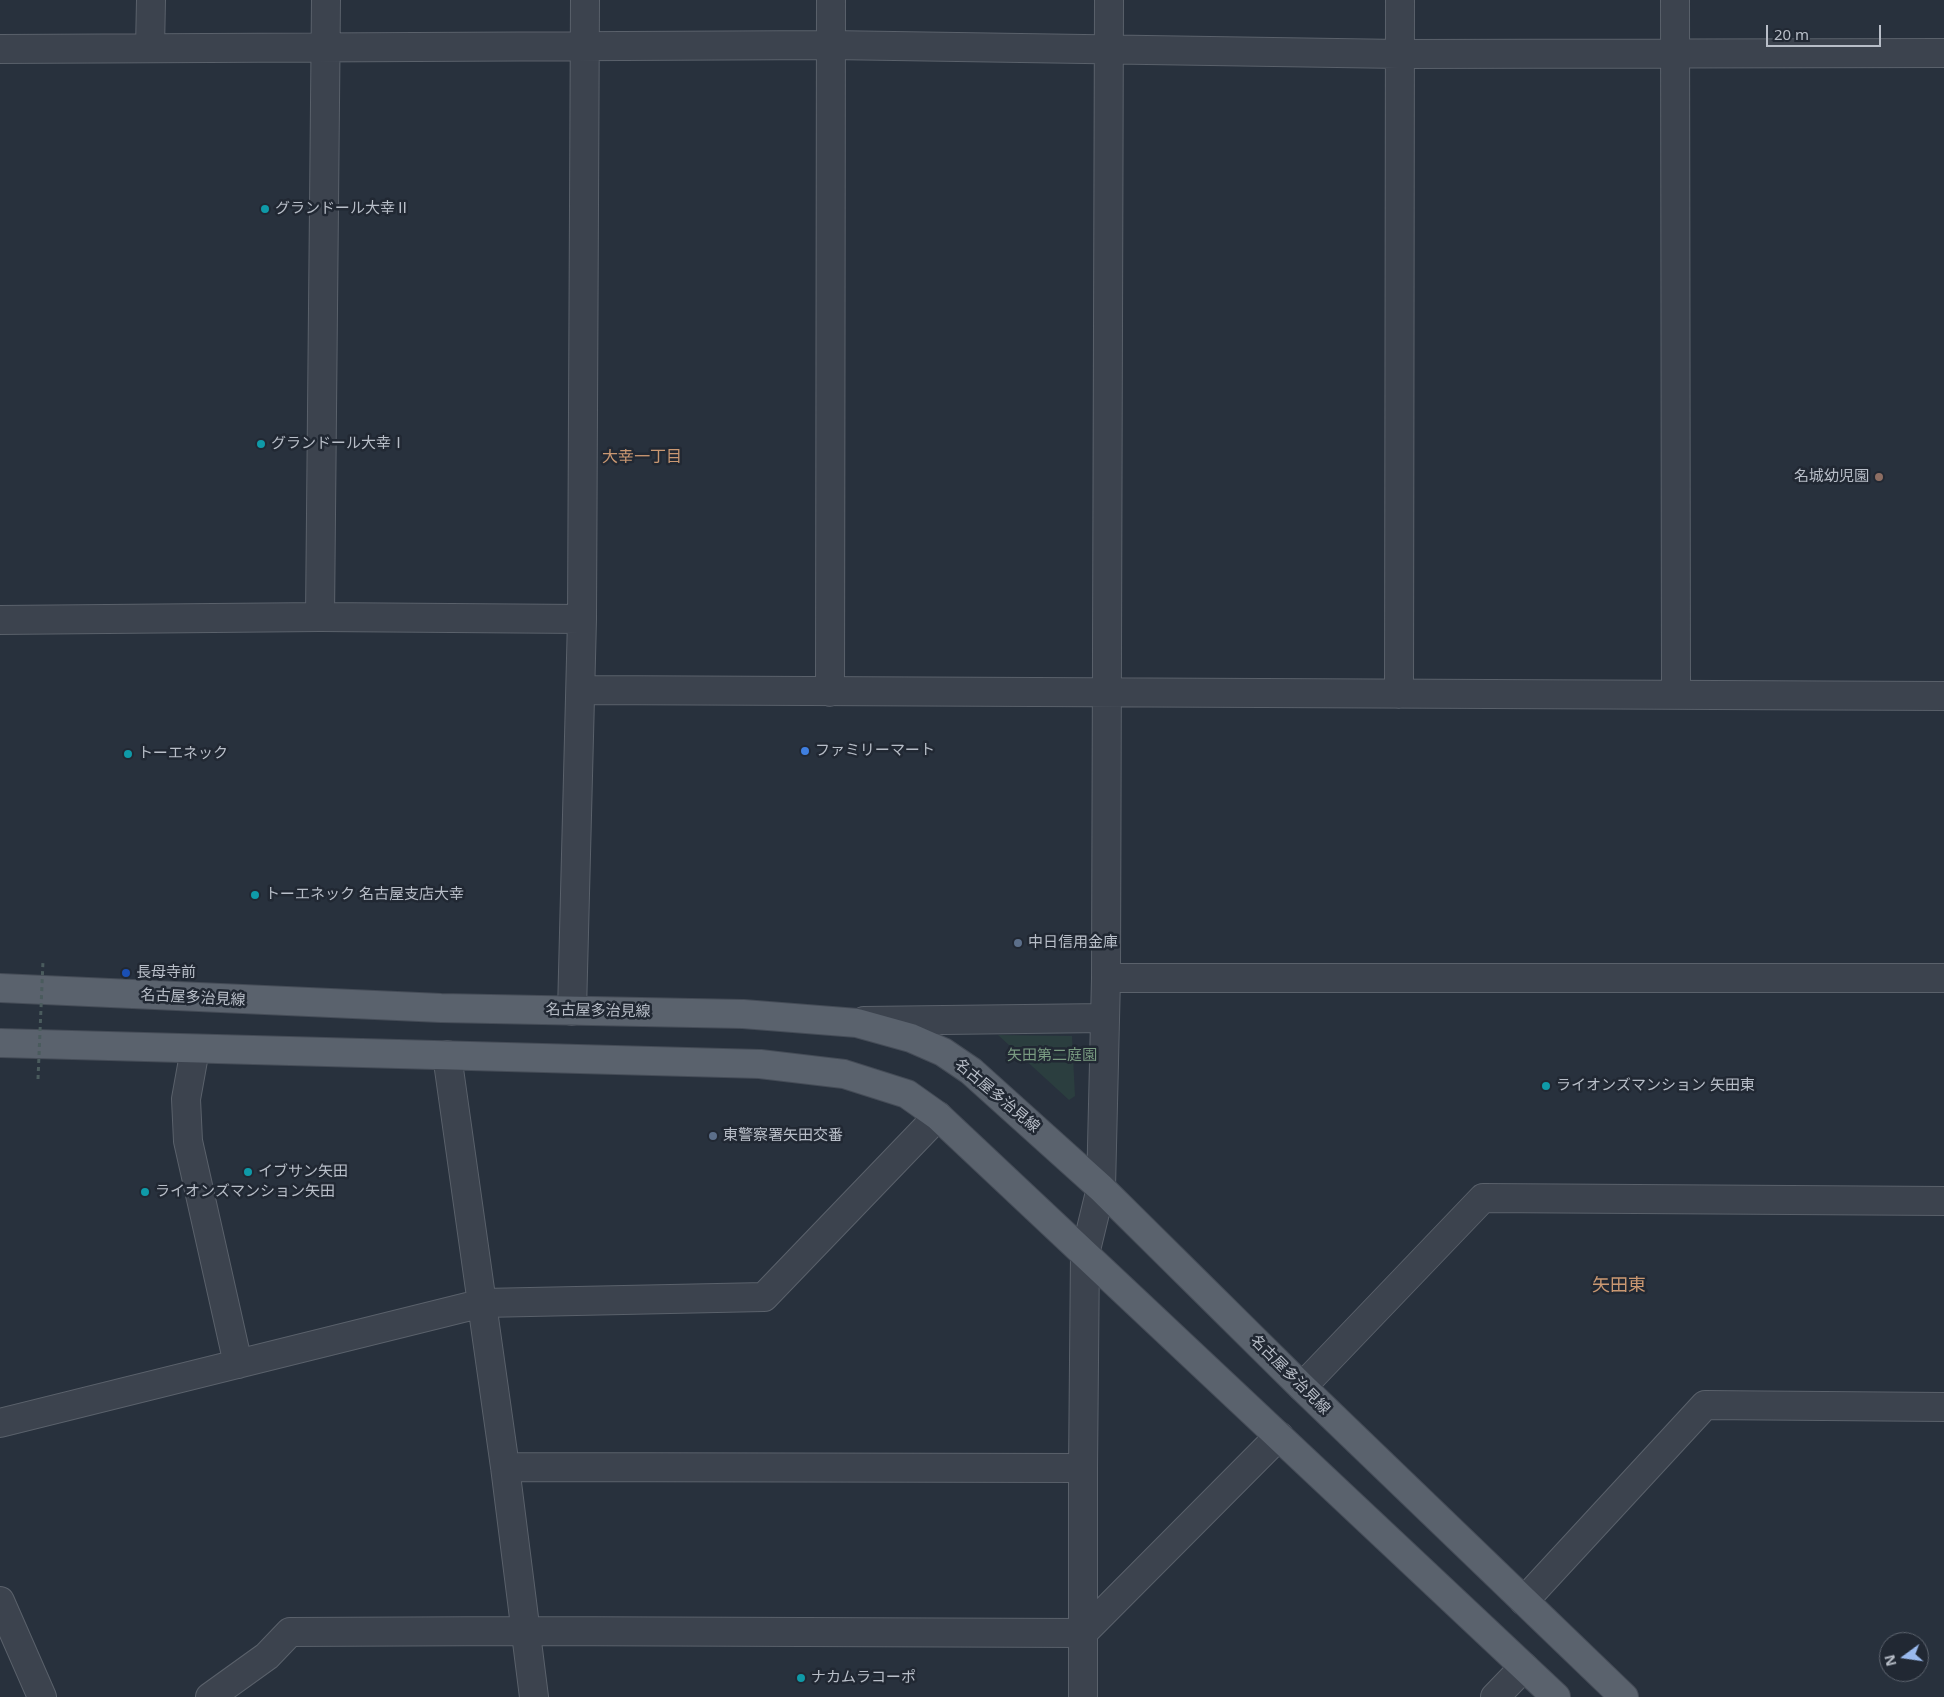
<!DOCTYPE html>
<html>
<head>
<meta charset="utf-8">
<style>
  body { margin:0 }
  #map { position:relative; width:1944px; height:1697px; overflow:hidden; background:#28313d; font-family:"Noto Sans",sans-serif }
  canvas { display:block }
  .north { position:absolute; left:1879px; top:1632px; width:50px; height:50px; box-sizing:border-box; background:#212833; border:1px solid #5d646f; border-radius:50%; rotate:256deg; font-size:14px; font-weight:700; line-height:20px; text-align:center; color:#b8bec8 }
  .north::after { content:''; display:block; margin:auto; width:18px; height:22px; background:#99b9ed; clip-path:polygon(50% 0,100% 100%,50% 72%,0 100%) }
  .scale { position:absolute; left:1766px; top:25px; width:115px; height:22px; box-sizing:border-box; border:2px solid #b8bec8; border-top:0; padding-left:6px; font-size:15px; line-height:18px; white-space:nowrap; color:#b8bec8; -webkit-text-stroke:4px #212833; paint-order:stroke }
</style>
</head>
<body>
<div id="map">
<canvas width="1944" height="1697"></canvas>
<div class="north">N</div>
<div class="scale">20 m</div>
</div>
<script>
const g = document.querySelector('canvas').getContext('2d');
g.lineJoin = 'round';
function fillPath(path, color) { g.fillStyle = color; g.fill(path, 'evenodd'); }
const toPath = rows => new Path2D(rows.map(r => 'M' + r).join(''));
function strokePath(path, color, width, dash) { g.strokeStyle = color; g.lineWidth = width; g.lineCap = dash ? 'butt' : 'round'; g.setLineDash(dash || []); g.stroke(path); }
function write(font, color, halo, rows, align = 'center') {
  g.font = font + ' "Noto Sans","Noto Sans JP",sans-serif'; g.lineWidth = 5; g.setLineDash([]); g.textBaseline = 'middle'; g.strokeStyle = halo; g.fillStyle = color; for (const [text, x, y, turn = 0] of rows) {
    g.save(); g.translate(x, y); g.rotate((+turn || 0) * Math.PI / 180); g.textAlign = isNaN(turn) ? turn : align; if (halo) g.strokeText(text, 0, 0); g.fillText(text, 0, 0); g.restore();
  }
}
fillPath(toPath([
  [998,1035,1072,1036,1075,1096,1069,1100]
]), '#2b3e3f');
const minor = toPath([
  [1675,0,1676,695],
  [150,48,151,0],
  [0,49,831,45,1400,54,1944,53],
  [320,617,326,0],
  [0,620,320,617,582,619],
  [581,690,1944,696],
  [830,692,831,0],
  [1399,694,1400,0],
  [1106,978,1944,978],
  [572,1011,582,619,585,0],
  [864,1021,1104,1018],
  [195,1049,186,1099,188,1141,238,1364],
  [447,1055,505,1467,534,1697],
  [1302,1387,1483,1198,1944,1201],
  [0,1423,483,1303,764,1297,938,1116],
  [505,1467,1083,1468],
  [0,1601,42,1697],
  [1524,1601,1705,1405,1944,1407],
  [210,1697,267,1656,290,1632,525,1631,1083,1633,1279,1436],
  [1083,1697,1083,1468,1085,1254,1101,1188,1106,978,1109,0],
  [1495,1697,1524,1667]
]);
const major = toPath([
  [0,988,441,1008,743,1014,857,1023,911,1038,943,1052,971,1071,1101,1188,1302,1387,1624,1697],
  [0,1043,760,1064,844,1074,907,1094,938,1116,1556,1697]
]);
strokePath(minor, '#5a616b', 30);
strokePath(major, '#454c57', 30);
strokePath(minor, '#3c434e', 28);
strokePath(major, '#5a626d', 28);
strokePath(toPath([
  [38,1079,43,961]
]), '#4a5b5d', 3, [4, 4]);
for (const [x, y, r, color] of [
  [265,209,5,"#0f9aa8"],
  [261,444,5,"#0f9aa8"],
  [1879,477,5,"#8d6e63"],
  [805,751,5,"#3f7fe0"],
  [128,754,5,"#0f9aa8"],
  [255,895,5,"#0f9aa8"],
  [1018,943,5,"#5c6f8a"],
  [126,973,5,"#1a4fb4"],
  [1546,1086,5,"#0f9aa8"],
  [713,1136,5,"#5c6f8a"],
  [248,1172,5,"#0f9aa8"],
  [145,1192,5,"#0f9aa8"],
  [801,1678,5,"#0f9aa8"]
]) { const dot = new Path2D(); dot.arc(x, y, r, 0, 2 * Math.PI); g.fillStyle = color; g.fill(dot); strokePath(dot, '#212833', 2); }
write('15px', '#b8bec8', '#212833', [
  ["グランドール大幸Ⅱ",275,209],
  ["グランドール大幸Ⅰ",271,444],
  ["名城幼児園",1869,477,"right"],
  ["ファミリーマート",815,751],
  ["トーエネック",138,754],
  ["トーエネック 名古屋支店大幸",265,895],
  ["中日信用金庫",1028,943],
  ["長母寺前",136,973],
  ["ライオンズマンション 矢田東",1556,1086],
  ["東警察署矢田交番",723,1136],
  ["イブサン矢田",258,1172],
  ["ライオンズマンション矢田",155,1192],
  ["ナカムラコーポ",811,1678]
], 'left');
write('15px', '#b8bec8', '#212833', [
  ["名古屋多治見線",193,998,3],
  ["名古屋多治見線",598,1011,1],
  ["名古屋多治見線",997,1096,40],
  ["名古屋多治見線",1290,1375,45]
]);
write('15px', '#799b81', '#212833', [
  ["矢田第二庭園",1052,1056]
]);
write('16px', '#ca9872', '#212833', [
  ["大幸一丁目",642,457]
]);
write('18px', '#ca9872', '#212833', [
  ["矢田東",1619,1286]
]);
</script>
</body>
</html>
